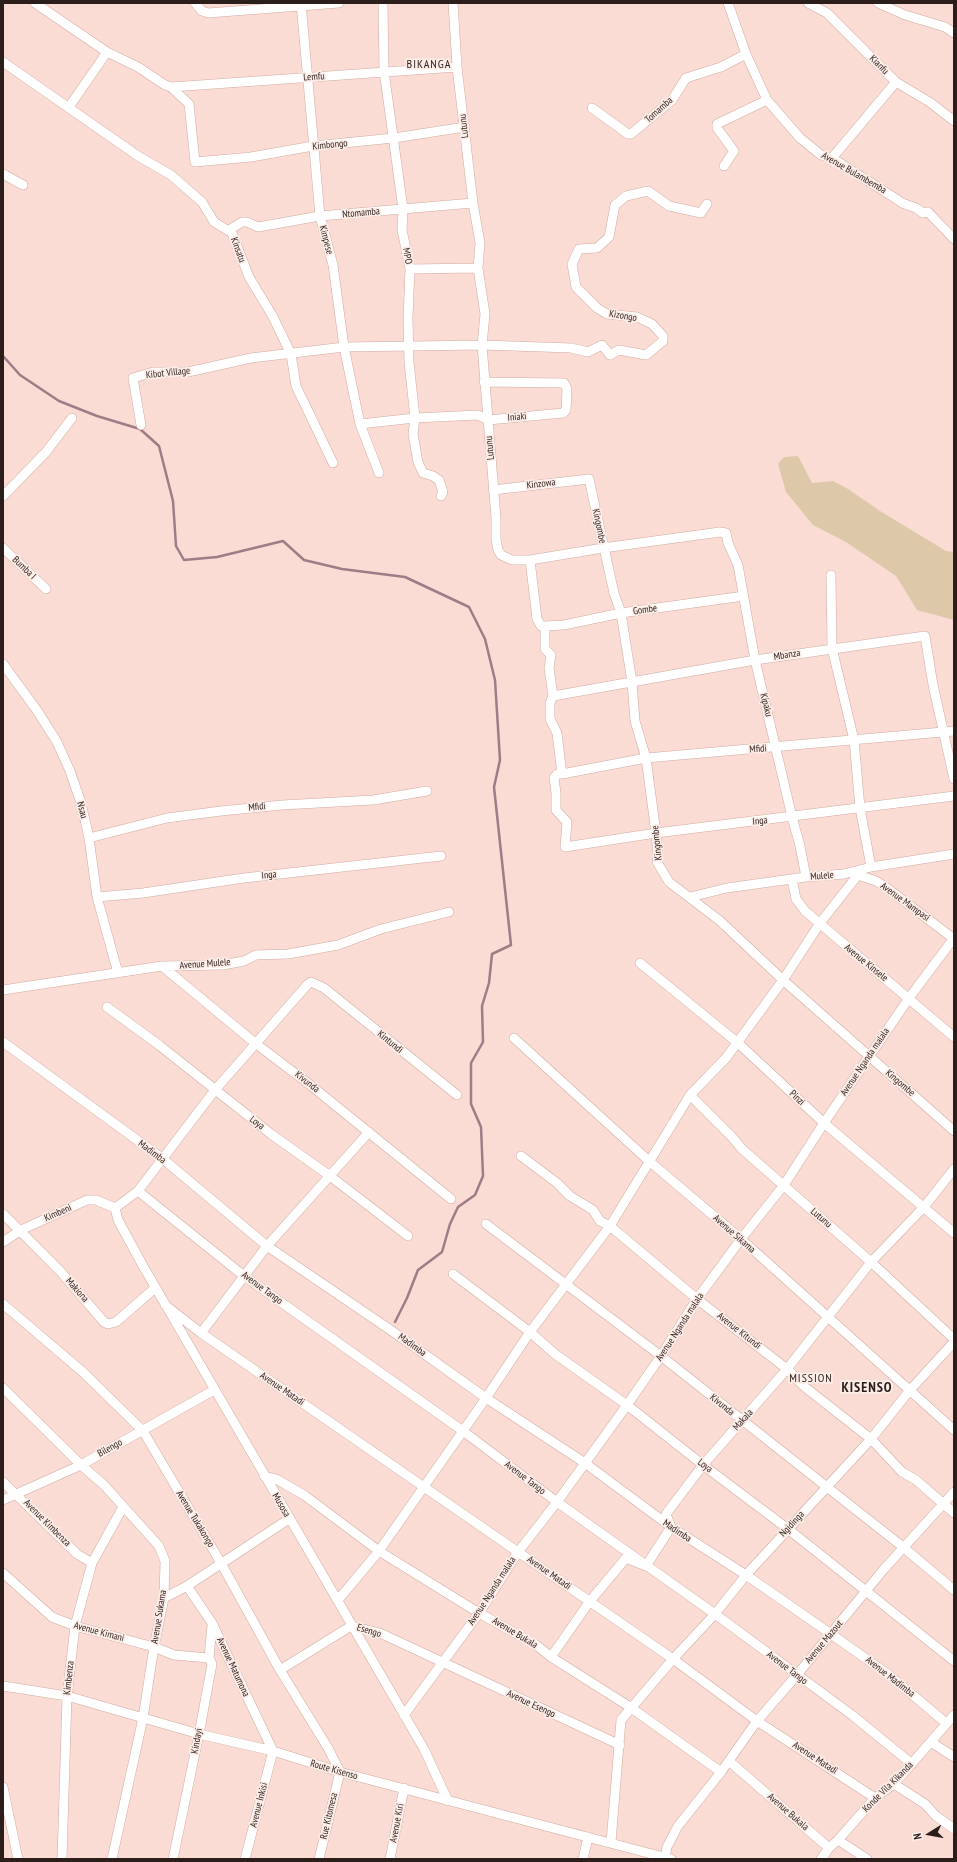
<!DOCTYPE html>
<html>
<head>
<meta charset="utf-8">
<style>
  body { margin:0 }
  #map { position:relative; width:957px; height:1862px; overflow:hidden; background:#fadcd4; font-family:"PT Sans Narrow",sans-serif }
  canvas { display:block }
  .frame { position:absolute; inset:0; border:4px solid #2c1f1b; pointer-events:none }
  .north { position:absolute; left:909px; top:1814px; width:40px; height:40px; -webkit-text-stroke:3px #fdede9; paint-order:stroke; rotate:259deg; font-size:11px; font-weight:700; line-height:16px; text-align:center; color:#2c1f1b }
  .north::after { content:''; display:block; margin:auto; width:14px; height:18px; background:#2c1f1b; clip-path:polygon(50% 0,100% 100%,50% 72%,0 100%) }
</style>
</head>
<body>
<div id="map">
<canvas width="957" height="1862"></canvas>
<div class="frame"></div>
<div class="north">N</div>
</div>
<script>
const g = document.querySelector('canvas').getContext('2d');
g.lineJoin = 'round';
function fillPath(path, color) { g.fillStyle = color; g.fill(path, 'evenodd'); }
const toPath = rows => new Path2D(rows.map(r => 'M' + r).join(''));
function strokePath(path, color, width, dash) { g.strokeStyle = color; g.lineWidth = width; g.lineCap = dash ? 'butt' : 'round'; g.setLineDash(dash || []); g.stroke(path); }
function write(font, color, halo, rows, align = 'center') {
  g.font = font + ' "PT Sans Narrow",sans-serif'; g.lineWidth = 3.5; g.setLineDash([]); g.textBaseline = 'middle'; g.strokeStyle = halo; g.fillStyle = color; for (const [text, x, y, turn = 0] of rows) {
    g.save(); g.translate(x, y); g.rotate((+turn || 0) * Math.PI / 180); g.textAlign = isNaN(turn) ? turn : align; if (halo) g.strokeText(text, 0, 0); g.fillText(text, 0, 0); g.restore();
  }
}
fillPath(toPath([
  [798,456,812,483,833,481,848,489,880,511,946,551,954,552,954,620,917,610,896,576,846,542,813,525,786,492,778,464,784,457]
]), '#ddc8a9');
strokePath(toPath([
  [3,356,20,375,59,401,97,416,140,429,159,446,173,501,176,546,184,560,217,557,283,541,304,560,342,569,405,577,469,607,485,639,495,680,500,760,494,787,511,945,492,954,489,983,482,1006,483,1042,471,1063,471,1104,481,1127,483,1176,475,1195,458,1207,450,1224,442,1252,418,1270,407,1298,395,1322]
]), '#9f7c87', 2.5);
const minor = toPath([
  [35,3,107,52,138,67,165,85,171,87,457,67],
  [195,3,202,11,208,13,339,3],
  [301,3,320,216,333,265,344,347,360,424,379,473],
  [383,3,384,71,403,209,402,230,410,269,408,318,409,362,415,418,413,434,418,462,423,473,433,476,439,480,443,492,441,496],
  [453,3,457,67,473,203,480,243,478,268,485,314,482,345,496,518,496,539,498,550,501,555,512,560,530,560,537,619,541,626,545,626,545,649,551,655,549,668,553,696,550,703,550,719,557,733,562,774,557,774,554,778,556,793,556,810,567,822,565,847,656,833,954,796],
  [728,3,746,54,767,100,800,138,821,155,832,158,898,200,902,203,916,208,923,213,928,212,954,239],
  [808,3,827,13,896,82,931,103,954,121],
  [878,3,905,15,945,27,954,33],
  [3,62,138,156,171,175,202,202,214,222,232,233,249,277,272,315,291,354,296,386,333,463],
  [171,87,189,104,195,162,251,157,313,146,394,138,465,127],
  [69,107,107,52],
  [592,108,628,134,631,134,672,100,686,78,721,67,746,54],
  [832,158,896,82],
  [724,166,734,151,717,128,717,124,767,100],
  [3,174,23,185],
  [229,230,242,222,247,222,258,227,320,216,473,203],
  [410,269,478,268],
  [360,424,415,418,478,415,488,420,563,413,566,410,567,389,564,383,484,382],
  [141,425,133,378,153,372,188,372,251,358,344,347,482,345,571,348,588,352,602,345,610,355,619,350,646,355,663,341,663,336,652,324,637,317,607,314,597,308,576,287,572,264,579,249,597,248,609,237,615,205,626,196,648,191,669,206,701,213,707,204],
  [493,490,589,479,614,593,621,613,632,682,635,721,646,758,656,833,658,856,657,862,669,882,719,920,783,980,954,1131],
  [3,496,46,452,72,418],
  [3,548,46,589],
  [530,560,603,548,720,532,726,533,728,543,738,565,755,660,792,817,800,846,806,877],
  [831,575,832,648,854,740,860,808,871,867],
  [545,626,564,625,621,613,744,596],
  [3,664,36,709,57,742,70,771,81,803,89,838,97,897,118,973],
  [553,696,755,660,925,636,933,685,954,779],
  [562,774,646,758,954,731],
  [89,838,167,818,221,811,282,805,373,800,427,791],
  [852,873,876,881,887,888,954,939],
  [792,879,796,899,805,911,954,1037],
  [97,897,143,893,244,878,441,856],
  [690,897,727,888,806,877,844,874,871,867,954,854],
  [640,963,738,1043,824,1123,954,1233],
  [162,966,255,1043,309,1084,451,1199],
  [3,990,162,966,223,965,244,961,256,955,288,954,338,945,381,929,449,912],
  [107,1007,159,1045,271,1134,330,1176,408,1236],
  [514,1038,649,1161,741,1239,954,1430],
  [3,1042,163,1159,267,1246,392,1331,486,1398,585,1463,671,1527,746,1575,831,1634,889,1675,946,1723],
  [690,1095,732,1137,742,1149,871,1262,954,1339],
  [521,1156,557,1183,570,1196,593,1210,600,1221,610,1226,697,1299,787,1369,806,1388,871,1439,902,1472,916,1480,954,1513],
  [138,1191,244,1276,463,1431,557,1502,715,1614,852,1715,912,1764],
  [115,1208,118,1220,143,1266,424,1749,448,1801],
  [115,1208,138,1191,215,1090,307,985,311,982,324,988,457,1095],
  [3,1214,60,1271,104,1322,108,1324,116,1322,155,1288],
  [486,1224,661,1356,903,1547,954,1590],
  [3,1242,21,1230,87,1200,96,1200,115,1208],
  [453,1274,530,1332,555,1354,627,1405,703,1465,788,1529,954,1661],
  [3,1304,84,1373,143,1431,221,1563,280,1670,328,1748,340,1772,319,1859],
  [165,1305,201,1333,673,1659,757,1721,875,1798],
  [201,1333,267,1246,369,1132],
  [3,1388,81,1465,104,1485,159,1546,165,1561,164,1598,154,1647,143,1718,112,1859],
  [264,1476,276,1479,304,1495,379,1551,479,1613,536,1645,551,1657,630,1707,721,1772],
  [3,1482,77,1554,92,1563],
  [3,1500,81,1465,214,1390],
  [3,1573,52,1617,75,1626,154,1647,174,1655,209,1658],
  [187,1586,212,1623,273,1751,245,1859],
  [164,1598,187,1586,289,1519],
  [338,1600,379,1551,486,1398,530,1332,610,1226,690,1095,726,1058,783,980,820,923,857,876],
  [551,1657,590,1601,626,1558,646,1566,671,1527,666,1514,703,1465,787,1369,871,1262,924,1207,954,1169],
  [280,1670,351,1626,380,1633,620,1745],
  [3,1686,67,1696,199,1734,273,1751,340,1772,671,1859],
  [404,1715,479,1613,518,1552,557,1502,627,1405,661,1356,697,1299,741,1239,784,1185,824,1123,909,998,954,938],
  [931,1742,954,1757],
  [729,1761,829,1848],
  [894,1784,925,1804,936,1816,954,1829],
  [3,1787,18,1859],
  [838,1840,867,1859],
  [611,1842,621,1720,673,1659,715,1614,746,1575,871,1439,910,1390,954,1342],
  [665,1858,667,1847,678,1826,721,1772,757,1721,796,1676,884,1569,954,1492],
  [62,1859,67,1696,75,1626,92,1563,123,1507],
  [173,1859,199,1734,212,1664,209,1658,212,1625],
  [390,1859,404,1788],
  [583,1859,588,1837],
  [821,1859,829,1848,838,1840,875,1798,894,1784,954,1715]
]);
strokePath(minor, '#cfaba1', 10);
strokePath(minor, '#fff', 9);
write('10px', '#2c1f1b', '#fdede9', [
  ["Kianfu",879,65,45],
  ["Lemfu",314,77,-4],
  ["Tomamba",659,110,-42],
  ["Lutunu",464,126,-97],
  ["Kimbongo",330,145,-6],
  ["Avenue Bulambemba",854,173,30],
  ["Ntomamba",361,213,-5],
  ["Kimpese",326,240,75],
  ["Kinsatu",238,250,70],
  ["MPO",407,256,79],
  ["Kizongo",623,316,10],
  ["Kibot Village",168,373,-6],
  ["Iniaki",517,417,-5],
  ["Lutunu",490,448,-95],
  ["Kinzowa",541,484,-7],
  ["Kingombe",599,526,78],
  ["Bumba I",24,568,44],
  ["Gombe",645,610,-8],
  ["Mbanza",787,655,-9],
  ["Kipaku",766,705,76],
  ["Mfidi",758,749,-4],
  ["Mfidi",257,807,-6],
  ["Nsau",82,810,75],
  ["Inga",760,821,-6],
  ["Kingombe",657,843,-96],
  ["Inga",269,875,-6],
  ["Mulele",822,876,-4],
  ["Avenue Mampasi",905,902,36],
  ["Avenue Kinsele",866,963,39],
  ["Avenue Mulele",205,964,-4],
  ["Kintundi",390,1042,39],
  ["Avenue Nganda malala",865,1062,-56],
  ["Kivunda",307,1082,38],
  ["Kingombe",900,1083,41],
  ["Pinzi",797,1098,43],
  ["Loya",257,1123,38],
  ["Madimba",152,1152,37],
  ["Kimbeni",58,1213,-24],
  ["Lutunu",821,1218,41],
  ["Avenue Sikama",734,1234,41],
  ["Avenue Tango",262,1288,36],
  ["Makiona",77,1290,49],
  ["Avenue Nganda malala",680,1327,-57],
  ["Avenue Kitundi",739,1331,38],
  ["Madimba",412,1345,36],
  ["Avenue Matadi",282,1389,34],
  ["Kivunda",722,1405,39],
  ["Makala",743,1420,-48],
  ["Bilengo",110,1448,-29],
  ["Loya",705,1466,37],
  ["Avenue Tango",525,1478,37],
  ["Musosa",281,1505,60],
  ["Avenue Tukakongo",195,1519,59],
  ["Avenue Kimbenza",47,1523,45],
  ["Ngidinga",792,1524,-47],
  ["Madimba",677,1531,34],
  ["Avenue Matadi",549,1573,35],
  ["Avenue Nganda malala",492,1591,-57],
  ["Avenue Sukama",159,1617,-81],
  ["Esengo",369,1631,17],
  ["Avenue Kimani",99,1632,15],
  ["Avenue Bukala",515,1633,31],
  ["Avenue Mazout",824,1642,-50],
  ["Avenue Matumona",233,1667,65],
  ["Avenue Tango",787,1668,37],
  ["Avenue Madimba",890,1677,38],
  ["Kimbenza",69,1678,-84],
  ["Avenue Esengo",531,1704,25],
  ["Kindayi",197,1741,-80],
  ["Avenue Matadi",815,1758,33],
  ["Route Kisenso",334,1770,16],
  ["Konde Vila Kikanda",888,1787,-45],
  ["Avenue Inkisi",259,1805,-76],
  ["Avenue Bukala",788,1812,41],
  ["Rue Kitomesa",329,1816,-77],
  ["Avenue Kiri",397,1823,-79]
]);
g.letterSpacing = '1px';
write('12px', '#2c1f1b', '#fdede9', [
  ["BIKANGA",429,65],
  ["MISSION",811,1379]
]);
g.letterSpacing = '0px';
g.letterSpacing = '1px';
write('bold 14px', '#2c1f1b', '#fdede9', [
  ["KISENSO",867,1388]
]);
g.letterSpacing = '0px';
</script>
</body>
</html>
